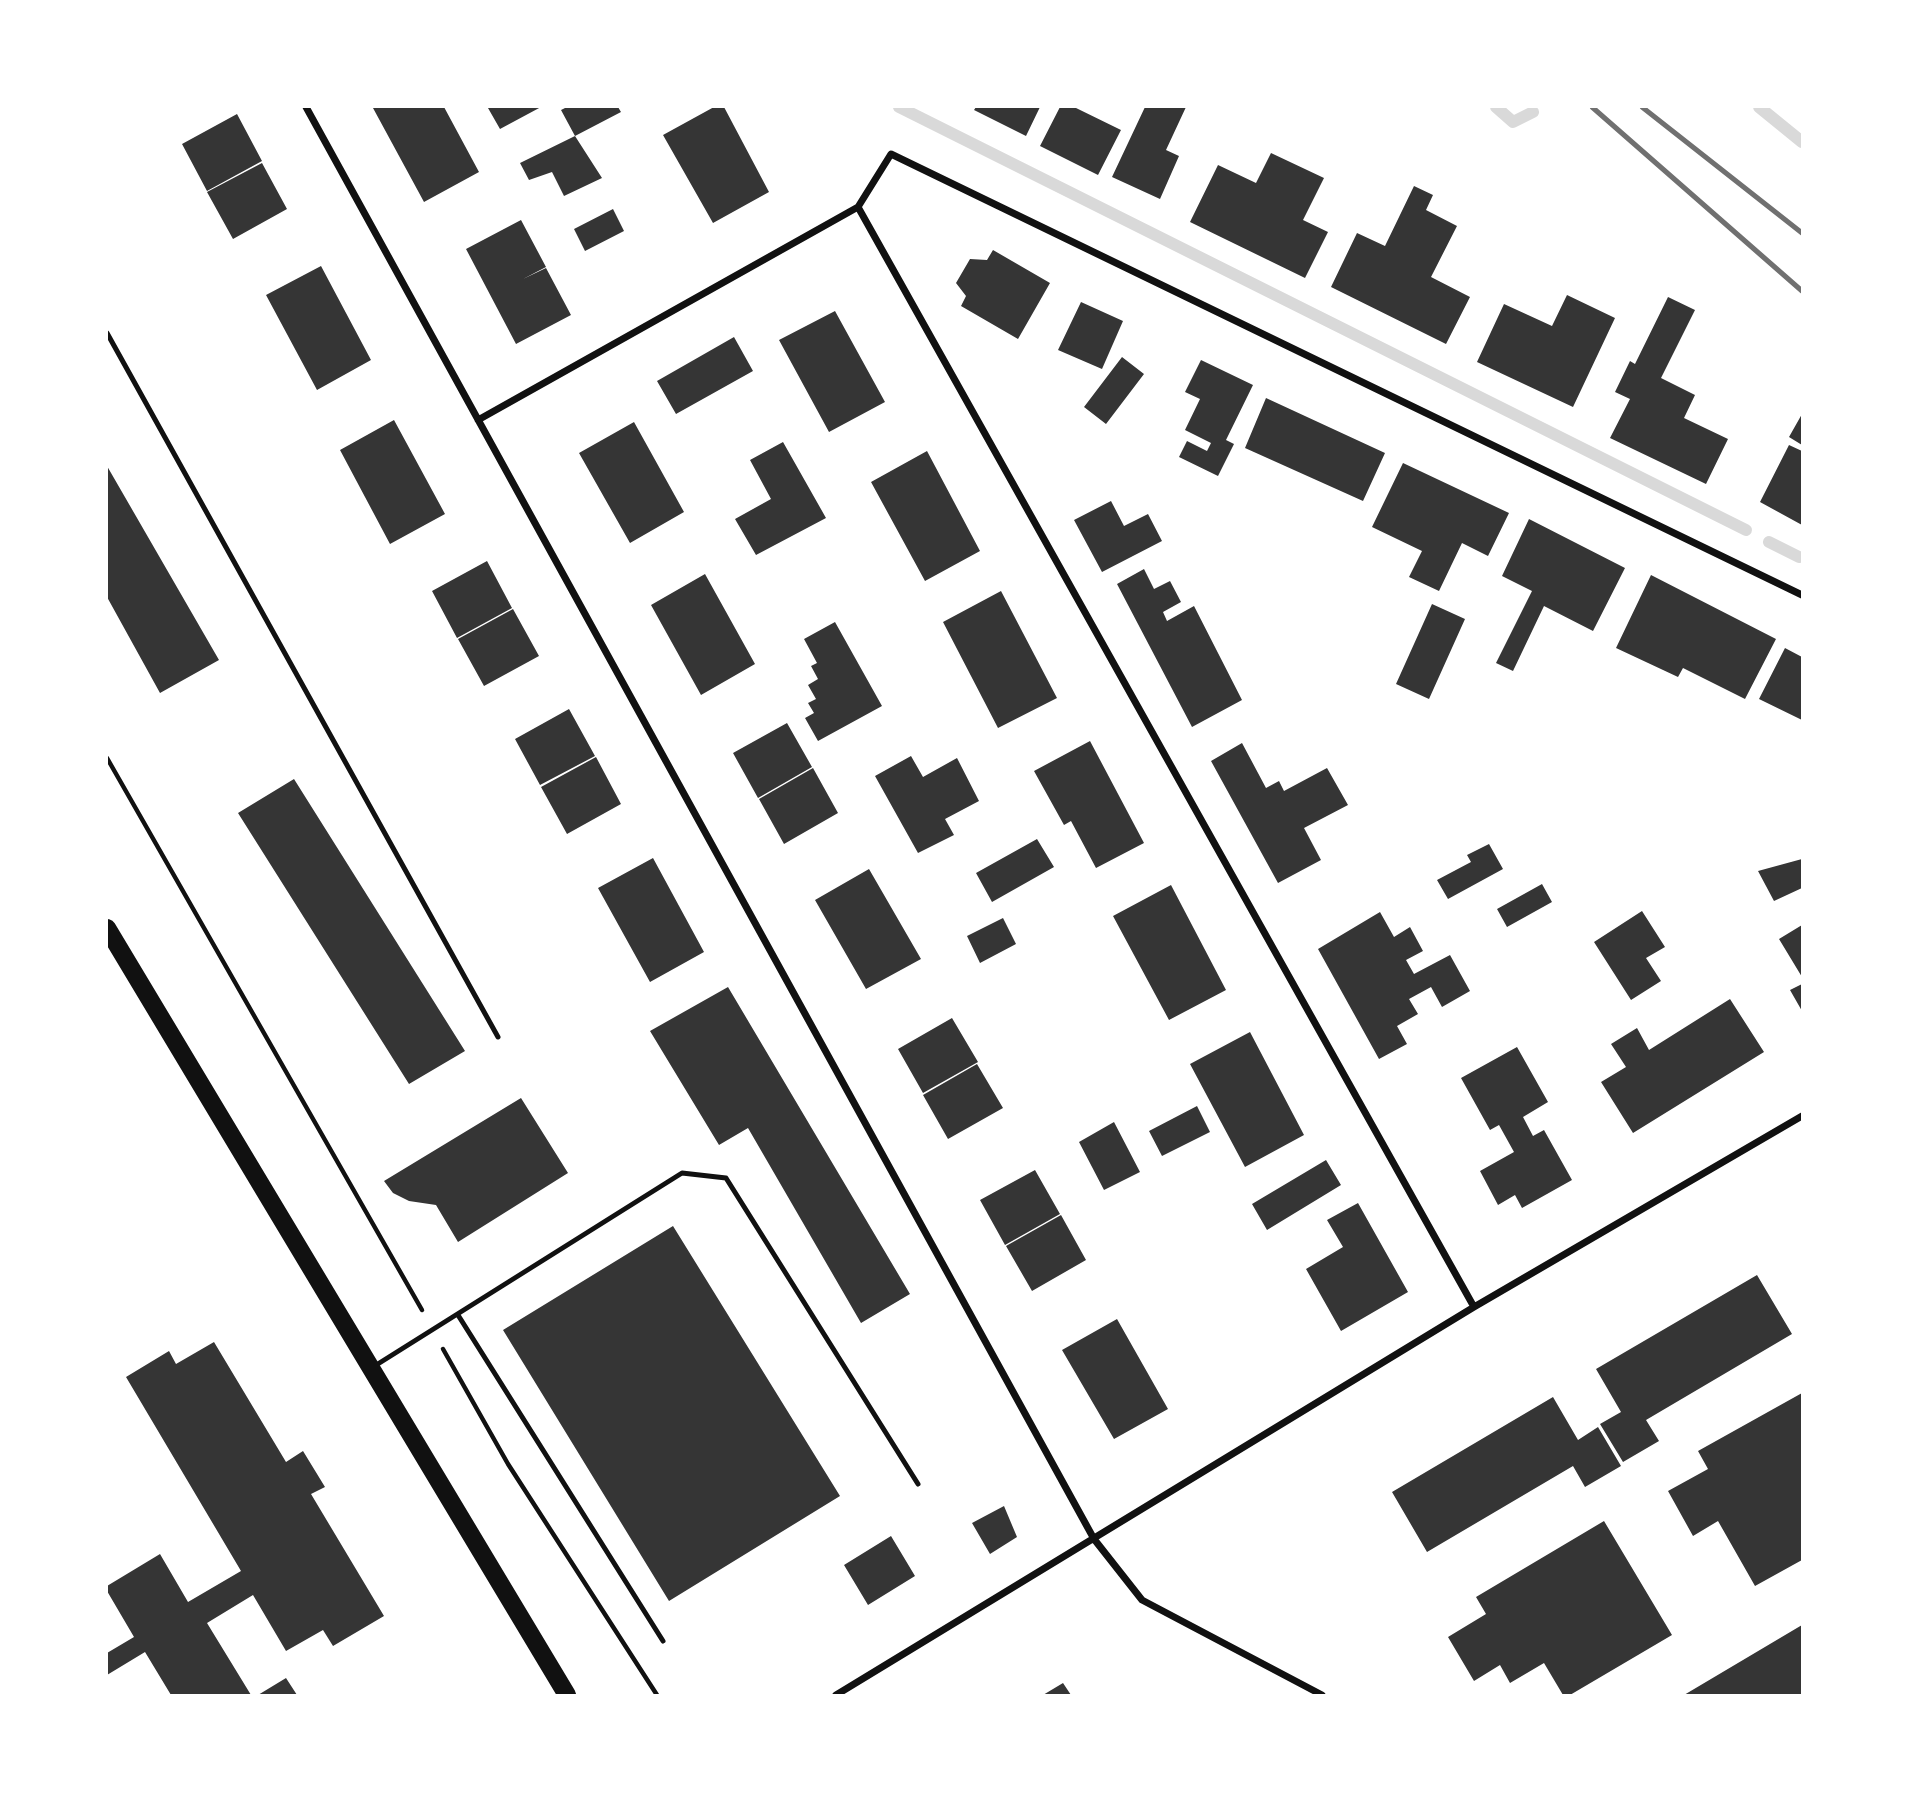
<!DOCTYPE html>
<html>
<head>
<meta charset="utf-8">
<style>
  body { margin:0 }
  #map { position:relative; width:1909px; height:1802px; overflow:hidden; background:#fff; font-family:"Sofia Sans Condensed",sans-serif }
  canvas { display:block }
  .frame { position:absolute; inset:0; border:108px solid #fff; pointer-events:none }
</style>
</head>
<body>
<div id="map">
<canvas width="1909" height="1802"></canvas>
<div class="frame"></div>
</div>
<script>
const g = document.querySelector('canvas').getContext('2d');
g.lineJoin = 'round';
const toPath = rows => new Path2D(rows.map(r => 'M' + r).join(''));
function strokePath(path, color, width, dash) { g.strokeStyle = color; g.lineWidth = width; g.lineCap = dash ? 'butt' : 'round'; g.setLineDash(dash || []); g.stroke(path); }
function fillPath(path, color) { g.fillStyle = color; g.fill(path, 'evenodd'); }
strokePath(toPath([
  [899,107,1746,530],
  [1496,107,1513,122,1533,112],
  [1759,107,1802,142],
  [1769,542,1799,557]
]), '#d9d9d9', 12);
fillPath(toPath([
  [376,107,444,107,479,172,424,202,373,108],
  [490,107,541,107,500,129,488,108],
  [567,107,618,107,621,112,575,136,561,110],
  [714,107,724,107,769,192,713,223,663,135],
  [976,107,1040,107,1026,136,974,110],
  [1060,107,1074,107,1121,130,1098,175,1040,146],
  [1145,107,1186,107,1166,150,1179,156,1160,199,1112,177],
  [237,114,262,161,207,191,182,144],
  [575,136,602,178,564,196,552,172,529,180,520,163],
  [1271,153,1324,178,1303,220,1328,232,1305,278,1190,222,1218,165,1256,183],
  [262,163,287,209,233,239,207,192],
  [1414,186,1433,195,1426,210,1457,226,1431,277,1470,297,1446,344,1331,287,1357,233,1385,246],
  [613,209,624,231,585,251,574,229],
  [521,220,546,267,523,279,546,268,571,315,516,344,466,249],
  [993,250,1050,283,1018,339,961,306,966,296,956,283,970,259,987,260],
  [321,266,371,360,317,390,266,295],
  [1567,295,1615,318,1573,407,1477,362,1504,304,1552,326],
  [1668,297,1695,310,1661,378,1695,395,1684,418,1728,439,1706,484,1610,438,1630,399,1615,392,1630,361,1635,364],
  [1081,302,1123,321,1102,369,1058,350],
  [835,311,885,402,829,432,779,340],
  [734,337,753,371,676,414,657,381],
  [1122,357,1144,374,1106,424,1084,407],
  [1201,360,1253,385,1226,440,1234,444,1218,476,1179,457,1187,441,1207,451,1211,443,1185,430,1200,399,1185,392],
  [1266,398,1385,453,1363,501,1245,448],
  [1802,414,1802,445,1789,437],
  [394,420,445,514,390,544,340,450],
  [634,422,684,512,630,543,579,453],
  [783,442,826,518,756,555,735,519,771,499,750,460],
  [1789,445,1802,451,1802,525,1760,502],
  [927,451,980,551,925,581,871,482],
  [1403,463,1509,513,1488,556,1462,543,1439,591,1409,577,1422,551,1372,527],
  [107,466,219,660,160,693,107,597],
  [1111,501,1124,526,1148,514,1162,541,1102,572,1074,520],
  [1529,519,1625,568,1593,631,1544,606,1513,671,1496,663,1532,591,1502,576],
  [487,561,512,608,457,638,432,591],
  [1144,569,1154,589,1170,581,1181,602,1163,612,1167,621,1194,606,1242,700,1192,727,1117,584],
  [705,574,755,664,701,695,651,605],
  [1651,575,1776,639,1745,699,1683,668,1678,677,1616,648],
  [1001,591,1057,698,998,728,943,622],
  [1432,604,1465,619,1429,699,1396,684],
  [513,609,539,656,484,686,458,639],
  [835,622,882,706,818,741,805,718,814,713,808,703,816,699,808,685,818,679,811,666,817,663,804,639],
  [1785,648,1802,657,1802,720,1759,699],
  [569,709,595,756,540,785,515,739],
  [787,723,812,767,758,798,733,753],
  [1090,741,1144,843,1096,868,1071,821,1064,825,1034,771],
  [1242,743,1266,788,1279,781,1284,791,1327,768,1348,805,1304,828,1321,860,1278,883,1211,761],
  [911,756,923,777,957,758,979,801,945,819,954,835,918,853,875,776],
  [596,757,621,804,567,834,541,787],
  [813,768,838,813,784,844,759,799],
  [294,779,465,1051,409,1084,238,813],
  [1037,839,1054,867,992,902,976,873],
  [1489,844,1503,869,1448,899,1437,880,1471,862,1467,855],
  [653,858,704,952,650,982,598,888],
  [1802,859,1802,888,1774,901,1758,871],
  [869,869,921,959,866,989,815,900],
  [1542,884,1552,902,1507,927,1497,909],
  [1171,885,1226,990,1169,1020,1113,916],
  [1642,911,1665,947,1646,958,1661,981,1631,1000,1594,942],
  [1380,912,1394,937,1410,927,1423,951,1406,960,1414,974,1450,955,1470,991,1442,1007,1431,987,1409,999,1418,1014,1397,1026,1407,1044,1379,1059,1318,949],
  [1003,918,1016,944,980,963,967,936],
  [1802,925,1802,977,1779,939],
  [1802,984,1802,1011,1790,990],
  [728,987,910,1294,861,1323,748,1128,719,1145,650,1031],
  [1730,999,1764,1052,1633,1133,1601,1082,1626,1067,1611,1044,1637,1028,1649,1050],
  [952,1018,978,1062,923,1093,898,1049],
  [1250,1032,1304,1135,1245,1167,1190,1064],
  [1517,1047,1548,1102,1523,1117,1533,1136,1544,1130,1572,1180,1522,1208,1515,1195,1498,1205,1480,1171,1514,1152,1499,1125,1490,1130,1461,1078],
  [977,1064,1003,1108,948,1139,923,1095],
  [521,1098,568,1173,458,1242,436,1205,409,1201,393,1193,384,1181],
  [1197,1106,1210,1132,1162,1156,1149,1131],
  [1114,1122,1140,1172,1104,1190,1079,1142],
  [1326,1160,1341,1185,1267,1230,1252,1204],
  [1035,1170,1060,1214,1005,1245,980,1200],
  [1358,1203,1408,1292,1341,1331,1306,1269,1343,1247,1327,1220],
  [1061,1215,1086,1260,1032,1291,1006,1246],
  [673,1226,840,1496,669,1601,503,1330],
  [1757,1275,1792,1334,1646,1420,1659,1441,1623,1462,1600,1424,1621,1412,1596,1369],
  [1117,1319,1168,1409,1114,1439,1062,1350],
  [214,1342,286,1462,303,1451,325,1487,311,1494,384,1616,333,1646,323,1630,286,1651,253,1595,207,1623,251,1695,171,1695,145,1652,107,1675,107,1653,134,1637,107,1591,107,1586,160,1554,188,1602,241,1571,126,1377,169,1351,176,1364],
  [1802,1393,1802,1560,1755,1586,1718,1521,1693,1536,1668,1491,1708,1469,1698,1451],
  [1553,1397,1578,1440,1598,1427,1621,1466,1585,1487,1573,1466,1427,1552,1392,1492],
  [1004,1506,1017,1537,990,1554,972,1523],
  [1604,1521,1672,1635,1570,1695,1563,1695,1544,1663,1510,1683,1500,1665,1474,1681,1448,1637,1486,1614,1476,1597],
  [891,1536,915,1576,868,1605,844,1565],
  [1802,1625,1802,1695,1684,1695],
  [286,1678,297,1695,258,1695],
  [1063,1683,1071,1695,1043,1695]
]), '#353535');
strokePath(toPath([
  [107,758,422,1310],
  [443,1349,508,1464,657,1695]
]), '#111', 4.5);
strokePath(toPath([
  [107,333,498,1037],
  [458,1315,663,1641],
  [373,1367,682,1173,726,1178,918,1484]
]), '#111', 5);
strokePath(toPath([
  [306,107,1094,1539,1142,1600,1322,1695],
  [858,207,1474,1307],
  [478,420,858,207,891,154,1802,595],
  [836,1695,1474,1307,1802,1116]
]), '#111', 7);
strokePath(toPath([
  [107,928,567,1695]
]), '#111', 18);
strokePath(toPath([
  [1592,107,1802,291],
  [1642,107,1802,233]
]), '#707070', 5);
</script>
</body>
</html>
